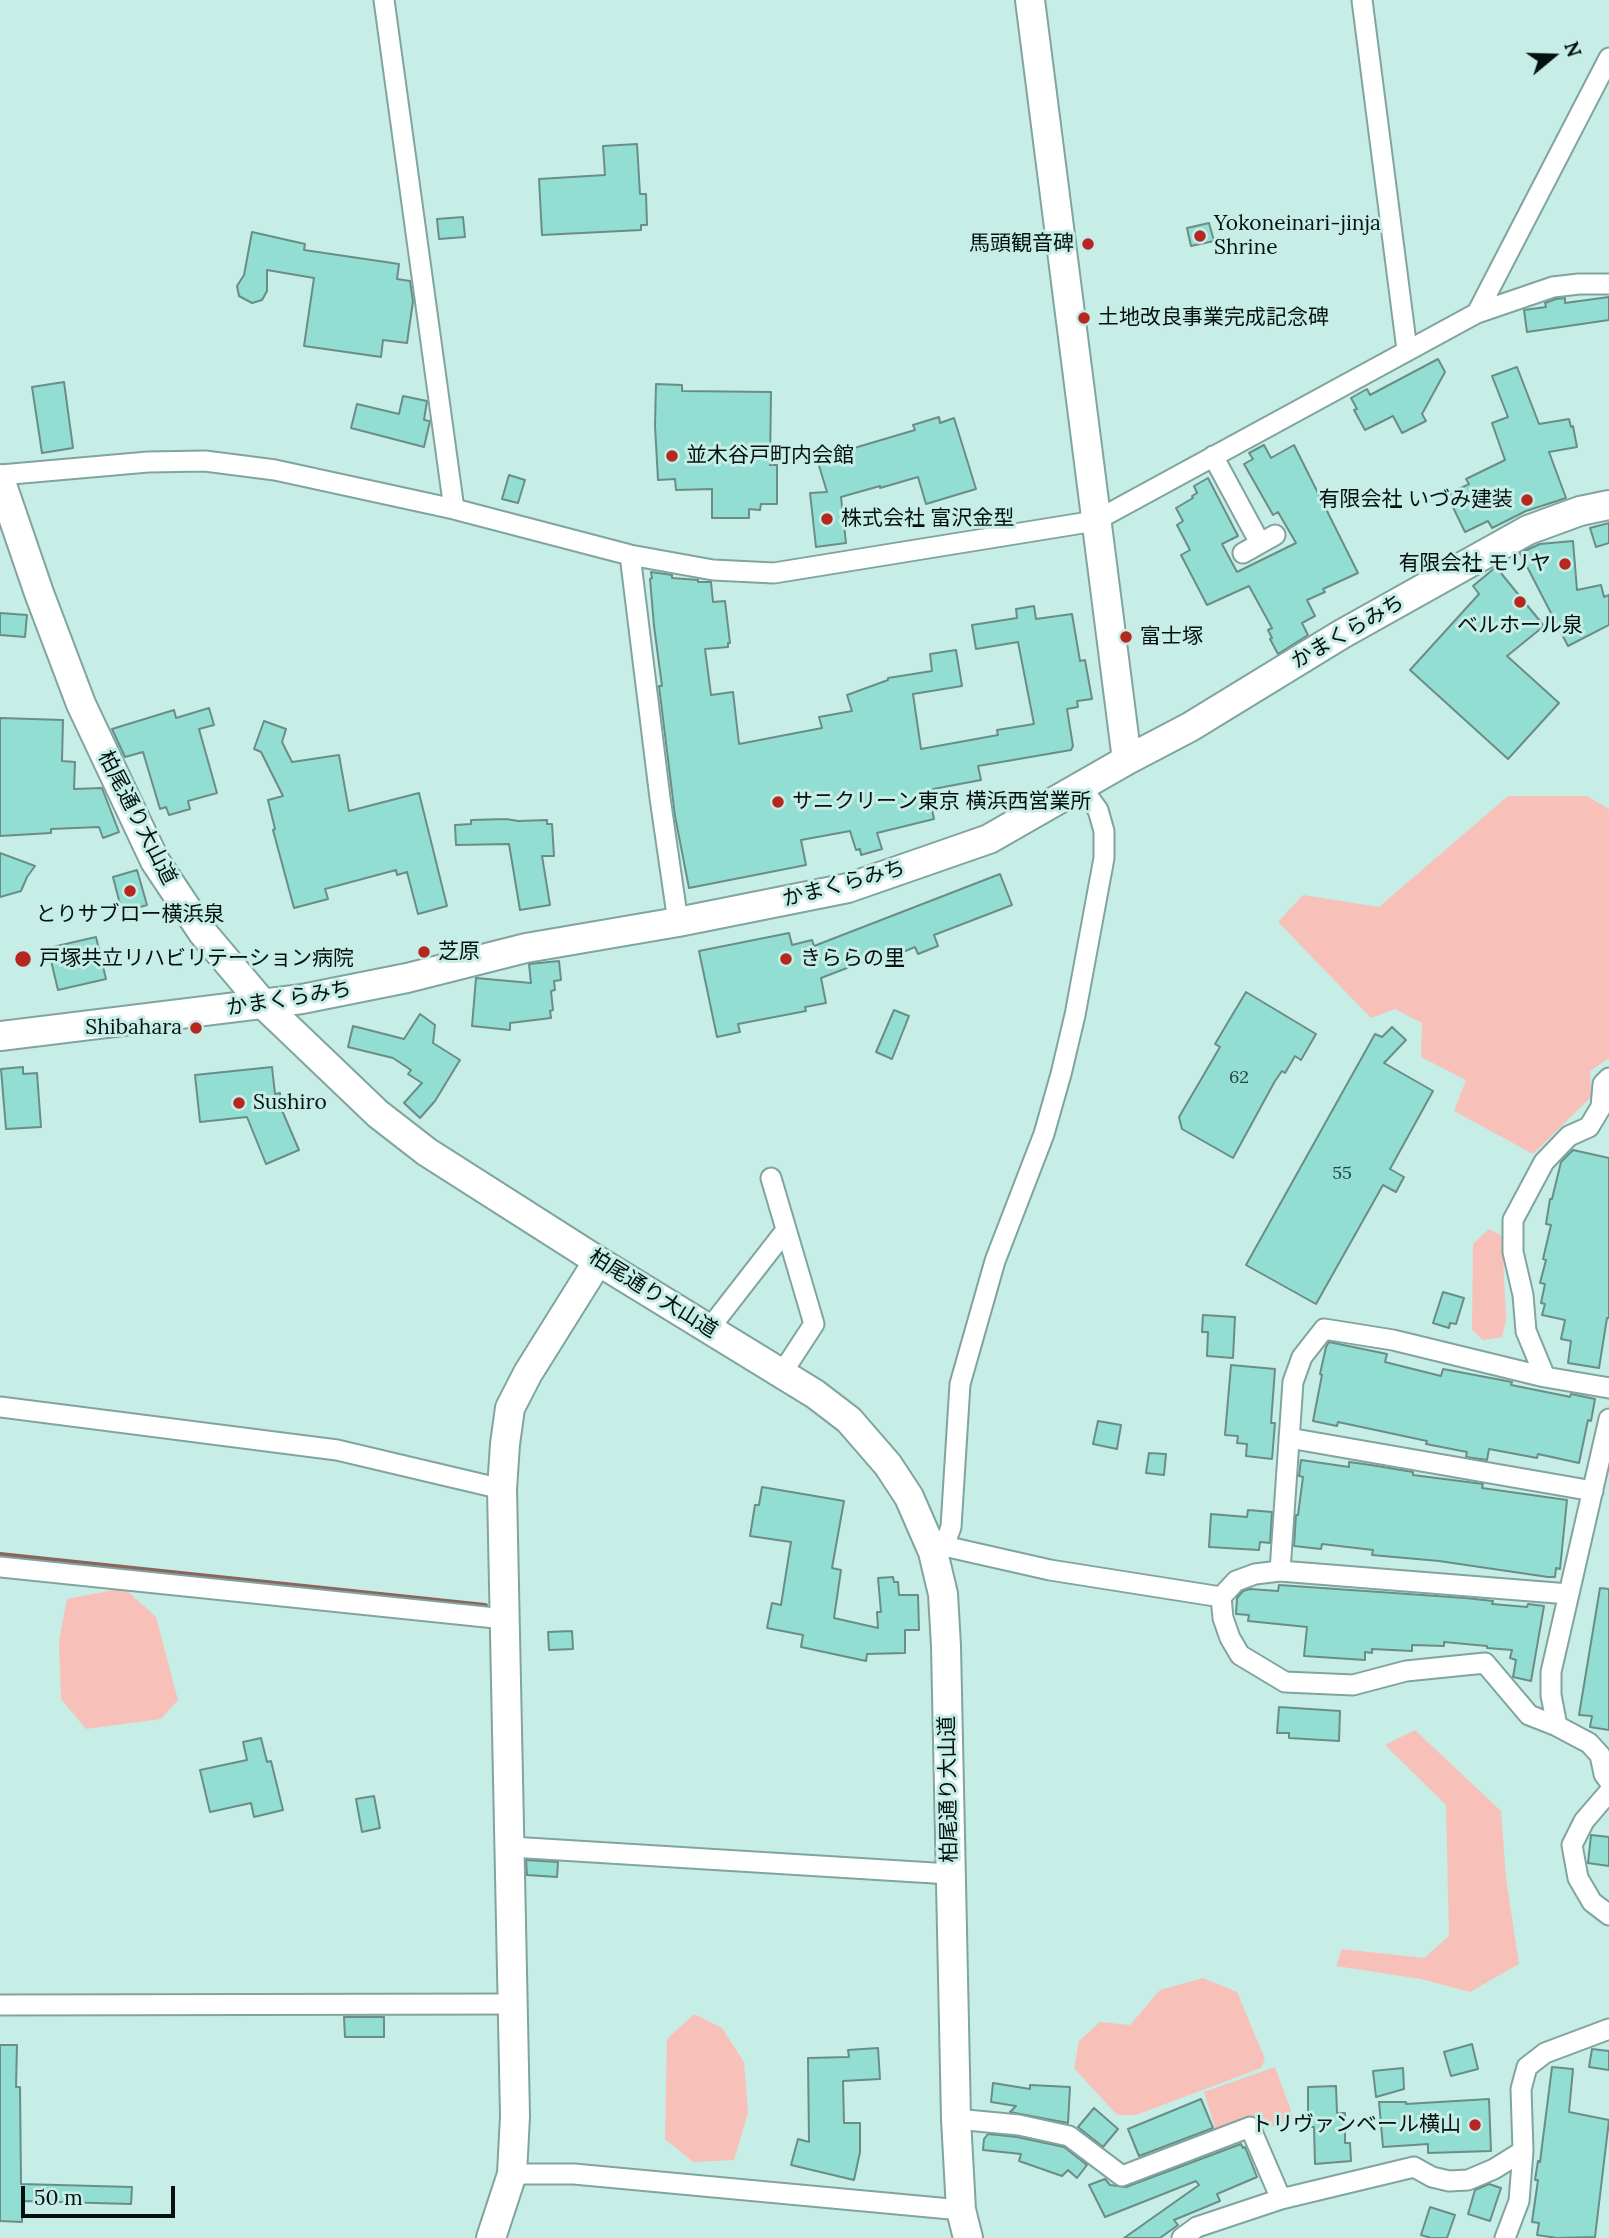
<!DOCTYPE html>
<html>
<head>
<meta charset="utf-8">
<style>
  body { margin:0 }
  #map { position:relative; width:1609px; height:2238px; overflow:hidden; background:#c7ede7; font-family:Lora,serif }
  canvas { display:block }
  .north { position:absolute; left:1518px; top:21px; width:70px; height:70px; -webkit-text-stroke:5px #c7ede7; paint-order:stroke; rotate:71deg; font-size:19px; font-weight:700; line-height:28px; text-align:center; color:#04110f }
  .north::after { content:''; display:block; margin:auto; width:24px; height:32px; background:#04110f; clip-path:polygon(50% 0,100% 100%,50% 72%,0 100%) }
  .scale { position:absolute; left:21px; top:2186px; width:154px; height:32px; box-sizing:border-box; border:4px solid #04110f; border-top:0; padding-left:9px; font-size:21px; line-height:24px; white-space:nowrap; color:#04110f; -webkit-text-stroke:5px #c7ede7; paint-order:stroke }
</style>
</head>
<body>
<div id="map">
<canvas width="1609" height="2238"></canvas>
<div class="north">N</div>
<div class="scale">50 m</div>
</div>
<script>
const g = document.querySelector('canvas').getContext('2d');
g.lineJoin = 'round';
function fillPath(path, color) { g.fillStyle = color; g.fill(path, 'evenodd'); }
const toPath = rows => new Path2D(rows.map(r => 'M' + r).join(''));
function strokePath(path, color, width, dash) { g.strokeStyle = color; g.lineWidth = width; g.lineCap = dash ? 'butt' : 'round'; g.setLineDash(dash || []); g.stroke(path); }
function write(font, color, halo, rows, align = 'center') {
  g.font = font + ' Lora,"Noto Sans JP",serif'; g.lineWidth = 6; g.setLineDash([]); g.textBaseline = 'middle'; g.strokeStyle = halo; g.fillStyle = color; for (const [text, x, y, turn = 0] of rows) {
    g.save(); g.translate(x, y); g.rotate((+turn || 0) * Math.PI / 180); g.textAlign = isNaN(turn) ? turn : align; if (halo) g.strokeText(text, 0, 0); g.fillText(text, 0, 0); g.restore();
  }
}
fillPath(toPath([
  [1508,796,1587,796,1609,809,1609,1058,1590,1071,1591,1097,1533,1154,1454,1111,1466,1080,1421,1057,1422,1023,1395,1009,1371,1018,1278,922,1303,895,1379,907],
  [1489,1229,1502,1236,1506,1320,1502,1337,1483,1340,1472,1330,1473,1244],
  [124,1588,156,1617,178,1700,161,1719,86,1729,61,1699,59,1641,67,1599],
  [1415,1730,1501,1811,1506,1878,1519,1964,1470,1992,1421,1979,1336,1966,1342,1949,1424,1958,1449,1936,1446,1805,1385,1745],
  [1203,1978,1237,1992,1265,2059,1261,2068,1136,2115,1117,2115,1074,2068,1079,2041,1100,2022,1130,2025,1160,1990],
  [694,2014,722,2028,744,2062,748,2113,734,2160,693,2162,665,2139,667,2039],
  [1275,2067,1294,2119,1261,2130,1254,2117,1216,2131,1204,2092]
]), '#f7c1b9');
strokePath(toPath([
  [0,1555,485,1606]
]), '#8a645d', 6);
const building = toPath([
  [637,144,640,194,646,194,647,225,641,225,641,230,542,235,539,179,605,175,603,146,637,144],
  [463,217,465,237,439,239,437,219,463,217],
  [1209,223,1214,241,1191,246,1187,228,1209,223],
  [252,232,305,244,304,250,399,264,397,279,410,281,413,301,407,343,383,340,381,357,304,346,314,278,267,270,267,291,262,300,252,303,239,296,237,286,244,275,252,232],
  [1609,297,1609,320,1527,332,1524,310,1546,307,1545,303,1556,299,1565,298,1565,303,1609,297],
  [1438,359,1445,372,1422,414,1426,421,1402,433,1393,416,1365,430,1354,410,1357,409,1351,398,1367,389,1370,395,1438,359],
  [1517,367,1539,424,1569,419,1571,427,1573,426,1577,447,1549,452,1566,498,1526,511,1492,528,1488,521,1465,532,1447,495,1469,484,1466,479,1505,460,1492,423,1508,417,1492,376,1517,367],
  [64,382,73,448,42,453,32,387,64,382],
  [656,384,682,385,682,391,771,392,770,465,777,465,777,504,761,504,760,510,749,509,749,518,712,518,712,489,676,490,675,479,658,480,655,426,656,384],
  [403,396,427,401,424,420,430,421,424,447,351,428,357,404,399,414,403,396],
  [939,417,940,423,954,418,976,489,926,504,918,477,880,488,880,486,841,497,846,543,816,547,810,493,827,492,817,459,915,430,913,425,939,417],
  [1264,445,1271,458,1294,445,1358,573,1323,589,1325,592,1307,600,1315,616,1302,623,1308,635,1278,654,1270,639,1272,638,1268,630,1272,628,1249,586,1207,605,1181,555,1190,550,1177,525,1183,521,1176,508,1193,498,1192,496,1197,493,1194,486,1208,478,1238,536,1222,544,1237,572,1296,543,1278,512,1273,515,1244,464,1253,459,1249,453,1264,445],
  [509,475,525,480,518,503,502,499,509,475],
  [1609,523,1609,543,1596,547,1590,528,1609,523],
  [1573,541,1577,590,1601,585,1604,597,1609,595,1609,625,1568,646,1520,553,1540,544,1573,541],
  [1496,567,1544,626,1507,656,1559,703,1508,759,1410,670,1479,594,1473,586,1496,567],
  [651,572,672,575,672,578,698,580,698,582,711,582,713,602,725,601,730,643,728,643,728,647,705,649,711,695,733,692,739,744,822,728,819,717,852,711,847,695,888,680,888,678,932,671,930,654,956,650,962,686,913,694,921,749,998,735,997,730,1034,724,1018,642,976,649,972,625,1017,618,1016,609,1034,606,1036,619,1072,614,1080,661,1085,660,1092,699,1077,701,1078,707,1067,709,1073,746,1071,750,978,766,981,780,928,790,934,819,877,833,882,849,861,855,860,849,856,850,850,831,801,840,806,865,689,888,675,816,659,686,662,686,654,626,650,579,652,578,651,572],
  [0,613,27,615,25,637,0,635,0,613],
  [209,708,214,725,199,729,217,793,188,801,190,809,169,815,166,807,160,809,143,752,125,757,112,729,174,710,176,718,209,708],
  [0,718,63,720,62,761,75,762,74,789,102,788,119,832,103,838,99,827,51,829,51,833,0,836,0,718],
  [264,721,286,729,282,742,292,762,339,755,349,811,419,793,447,906,418,914,407,872,397,875,396,870,325,889,328,899,294,908,273,830,275,829,268,800,283,796,261,752,254,749,264,721],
  [506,819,518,821,547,820,547,824,552,824,554,856,542,856,550,905,520,910,509,844,456,845,455,825,471,824,471,820,506,819],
  [0,853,35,866,27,877,21,891,0,897,0,853],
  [137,870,147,905,122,912,113,877,137,870],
  [1000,874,1012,905,934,935,938,946,918,954,915,947,896,955,894,950,821,978,826,1003,805,1007,806,1011,738,1024,740,1032,717,1037,699,951,789,933,792,945,812,940,814,946,1000,874],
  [96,937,106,979,58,990,48,948,96,937],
  [559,961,561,980,554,981,555,990,551,991,553,1010,550,1011,551,1018,510,1023,510,1030,472,1026,476,978,531,983,529,964,559,961],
  [1246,992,1316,1034,1301,1060,1295,1056,1285,1073,1282,1071,1275,1081,1233,1158,1182,1129,1179,1117,1220,1047,1215,1044,1246,992],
  [894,1010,909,1016,892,1059,876,1052,894,1010],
  [420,1014,435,1025,433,1043,460,1060,435,1101,420,1118,404,1103,422,1083,408,1074,411,1070,393,1058,348,1047,353,1026,404,1039,420,1014],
  [1392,1027,1406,1040,1384,1063,1433,1091,1390,1169,1404,1177,1396,1192,1383,1185,1316,1304,1246,1265,1375,1034,1382,1037,1392,1027],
  [23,1067,23,1074,37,1073,41,1127,6,1129,1,1069,23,1067],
  [272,1067,275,1094,280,1093,281,1108,299,1150,266,1164,247,1117,200,1122,195,1075,272,1067],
  [1573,1150,1609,1158,1609,1318,1607,1318,1599,1368,1568,1363,1571,1341,1561,1339,1565,1320,1542,1315,1545,1304,1541,1303,1545,1284,1540,1283,1546,1260,1543,1259,1551,1225,1546,1224,1550,1199,1552,1199,1561,1162,1573,1150],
  [1443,1292,1464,1298,1456,1324,1450,1323,1449,1328,1433,1323,1443,1292],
  [1203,1315,1235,1317,1233,1358,1207,1356,1208,1332,1202,1332,1203,1315],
  [1329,1342,1387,1354,1385,1362,1441,1376,1443,1369,1512,1382,1511,1385,1566,1396,1570,1397,1571,1394,1595,1399,1591,1421,1588,1420,1579,1463,1538,1454,1537,1458,1489,1449,1487,1460,1466,1457,1467,1452,1426,1444,1427,1441,1338,1422,1337,1426,1313,1421,1322,1375,1320,1374,1326,1347,1329,1342],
  [1231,1365,1275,1369,1271,1423,1275,1423,1272,1459,1246,1456,1247,1444,1237,1443,1238,1436,1225,1435,1231,1365],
  [1098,1421,1121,1425,1117,1449,1093,1444,1098,1421],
  [1149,1453,1166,1454,1164,1475,1146,1473,1149,1453],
  [1301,1460,1349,1467,1349,1462,1371,1465,1413,1472,1413,1475,1483,1484,1482,1488,1567,1500,1560,1569,1556,1568,1555,1577,1548,1577,1439,1561,1372,1555,1373,1550,1322,1544,1321,1549,1294,1546,1296,1515,1298,1515,1303,1477,1299,1476,1301,1460],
  [762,1487,844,1501,832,1568,841,1570,834,1618,878,1628,877,1612,881,1612,878,1578,893,1577,894,1582,898,1582,899,1595,918,1595,919,1630,905,1630,905,1653,867,1654,866,1661,801,1647,803,1635,767,1628,772,1603,781,1605,791,1542,750,1536,755,1505,759,1505,762,1487],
  [1248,1510,1272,1512,1270,1543,1260,1542,1259,1550,1209,1547,1211,1514,1247,1517,1248,1510],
  [1279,1585,1465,1598,1493,1601,1492,1604,1527,1607,1528,1604,1544,1606,1531,1681,1513,1677,1516,1660,1510,1658,1512,1650,1487,1648,1487,1646,1444,1642,1444,1646,1412,1645,1412,1651,1372,1649,1372,1653,1365,1652,1365,1660,1304,1656,1307,1627,1248,1621,1249,1615,1236,1614,1237,1598,1243,1591,1250,1589,1278,1591,1279,1585],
  [1600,1588,1609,1589,1609,1730,1590,1727,1592,1716,1579,1715,1600,1588],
  [572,1631,573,1649,549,1650,548,1632,572,1631],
  [1279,1707,1340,1711,1339,1741,1289,1738,1289,1733,1277,1733,1279,1707],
  [261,1738,267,1762,271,1761,283,1810,254,1817,251,1803,210,1812,200,1770,247,1760,243,1742,261,1738],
  [374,1796,380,1828,362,1832,356,1799,374,1796],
  [1591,1835,1609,1837,1609,1866,1588,1863,1591,1835],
  [526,1860,558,1862,557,1877,527,1875,526,1860],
  [344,2017,384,2017,384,2037,345,2037,344,2017],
  [1472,2044,1478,2069,1451,2076,1444,2052,1472,2044],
  [0,2045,17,2045,16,2087,20,2087,21,2184,132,2187,131,2204,22,2201,22,2222,0,2221,0,2045],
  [878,2048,880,2079,843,2081,844,2123,860,2123,860,2152,854,2180,791,2165,798,2139,809,2142,808,2058,849,2057,848,2050,878,2048],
  [1592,2049,1609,2051,1609,2070,1589,2067,1592,2049],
  [1552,2067,1573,2069,1569,2112,1609,2120,1595,2237,1557,2238,1537,2235,1539,2223,1532,2222,1538,2180,1535,2180,1538,2161,1540,2162,1552,2067],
  [1403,2068,1404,2089,1376,2097,1373,2071,1403,2068],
  [993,2083,1030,2089,1030,2085,1070,2087,1068,2123,1010,2112,1016,2106,991,2102,993,2083],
  [1336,2086,1337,2113,1345,2113,1345,2143,1350,2143,1351,2161,1315,2164,1314,2127,1308,2127,1308,2087,1336,2086],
  [1201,2099,1213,2128,1139,2156,1128,2129,1201,2099],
  [1489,2099,1491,2151,1428,2153,1428,2144,1383,2147,1379,2102,1406,2102,1406,2104,1489,2099],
  [1094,2108,1118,2129,1103,2147,1078,2127,1094,2108],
  [988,2134,1017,2137,1064,2147,1087,2165,1077,2178,1068,2170,1062,2176,1019,2161,1021,2154,983,2150,984,2139,988,2134],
  [1241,2144,1243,2148,1245,2147,1257,2177,1217,2194,1220,2201,1174,2220,1178,2225,1160,2238,1124,2238,1199,2185,1196,2181,1105,2217,1089,2185,1105,2179,1110,2185,1126,2187,1241,2144],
  [1489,2184,1501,2188,1490,2221,1468,2214,1475,2190,1489,2184],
  [1430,2207,1455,2215,1447,2238,1431,2238,1421,2235,1430,2207]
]);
fillPath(building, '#93ded3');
strokePath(building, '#6a8d88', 2);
const street = toPath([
  [384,0,454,509],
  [1362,0,1407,350],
  [1477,313,1553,287,1579,284,1609,284],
  [1213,456,1260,543],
  [0,475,148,462,205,461,275,470,454,509,630,555,713,570,774,573,1095,521,1477,313,1609,58],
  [1243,553,1275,535],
  [630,555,660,798,678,922],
  [771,1178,814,1324,782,1373],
  [709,1329,786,1230],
  [1545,1377,1526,1331,1523,1295,1513,1252,1513,1220,1544,1162,1569,1136,1589,1127,1601,1107,1603,1084,1609,1078],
  [1609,1388,1545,1377,1393,1340,1324,1329,1302,1357,1293,1382,1280,1571,1255,1574,1236,1581,1221,1597,1223,1618,1230,1638,1240,1655,1285,1682,1353,1685,1406,1671,1485,1663,1529,1715,1557,1726,1589,1743,1600,1755,1604,1774,1609,1781],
  [0,1407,337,1450,502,1489],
  [1289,1438,1593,1491],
  [944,1546,951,1527,960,1384,995,1261,1044,1134,1061,1074,1075,1015,1104,858,1104,831,1098,810,1082,788],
  [934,1552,944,1546,1050,1570,1221,1597],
  [0,1567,505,1619],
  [1280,1571,1569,1594],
  [1557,1726,1551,1695,1551,1672,1609,1419],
  [1609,1792,1584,1821,1572,1845,1578,1878,1592,1902,1609,1915],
  [511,1847,950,1874],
  [0,2005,513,2004],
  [956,2119,1019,2125,1069,2136,1122,2176,1250,2127,1281,2199,1414,2167,1432,2177,1449,2181,1468,2180,1494,2169,1523,2151],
  [512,2174,574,2174,961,2210],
  [1182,2238,1197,2227,1281,2199],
  [1505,2238,1519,2201,1523,2151,1521,2089,1527,2067,1545,2053,1609,2029]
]);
const secondary = toPath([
  [1030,0,1127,760],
  [0,479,39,593,81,704,155,861,203,933,264,1005,378,1114,427,1152,598,1261,815,1394,849,1420,888,1465,909,1497,933,1552,943,1594,946,1646,956,2119,961,2210,968,2238],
  [0,1036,302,999,407,978,526,948,678,922,848,888,989,839,1127,760,1190,727,1342,634,1528,530,1580,511,1609,505],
  [491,2238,512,2174,515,2116,502,1489,505,1444,510,1408,528,1373,598,1261]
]);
strokePath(street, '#80a49f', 23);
strokePath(secondary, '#80a49f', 32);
strokePath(street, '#fff', 19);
strokePath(secondary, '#fff', 28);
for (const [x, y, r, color] of [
  [1200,236,7,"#b62720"],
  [1088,244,7,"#b62720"],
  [1084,318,7,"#b62720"],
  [672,456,7,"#b62720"],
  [1527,500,7,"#b62720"],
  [827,519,7,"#b62720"],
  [1565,564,7,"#b62720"],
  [1520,602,7,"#b62720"],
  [1126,637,7,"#b62720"],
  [778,802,7,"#b62720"],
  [130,891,7,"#b62720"],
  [424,952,7,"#b62720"],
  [23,959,9,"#b62720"],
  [786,959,7,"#b62720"],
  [196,1028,7,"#b62720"],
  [239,1103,7,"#b62720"],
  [1475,2125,7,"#b62720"]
]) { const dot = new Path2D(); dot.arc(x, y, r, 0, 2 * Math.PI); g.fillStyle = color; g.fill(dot); strokePath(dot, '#c7ede7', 2.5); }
write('18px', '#284440', null, [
  ["62",1239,1078],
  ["55",1342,1174]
]);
write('21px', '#04110f', '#c7ede7', [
  ["Yokoneinari-jinja",1214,224],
  ["Shrine",1214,248],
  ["馬頭観音碑",1074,244,"right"],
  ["土地改良事業完成記念碑",1098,318],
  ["並木谷戸町内会館",686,456],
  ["有限会社 いづみ建装",1513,500,"right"],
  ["株式会社 富沢金型",841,519],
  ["有限会社 モリヤ",1551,564,"right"],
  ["ベルホール泉",1520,626,"center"],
  ["富士塚",1140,637],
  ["サニクリーン東京 横浜西営業所",792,802],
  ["とりサブロー横浜泉",130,915,"center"],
  ["芝原",438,952],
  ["戸塚共立リハビリテーション病院",39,959],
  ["きららの里",800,959],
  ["Shibahara",182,1028,"right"],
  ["Sushiro",253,1103],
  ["トリヴァンベール横山",1461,2125,"right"]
], 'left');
write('21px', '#04110f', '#c7ede7', [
  ["かまくらみち",1348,632,-30],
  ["柏尾通り大山道",137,818,63],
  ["かまくらみち",844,884,-15],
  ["かまくらみち",289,999,-9],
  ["柏尾通り大山道",653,1294,32],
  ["柏尾通り大山道",949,1789,-91]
]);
</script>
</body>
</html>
